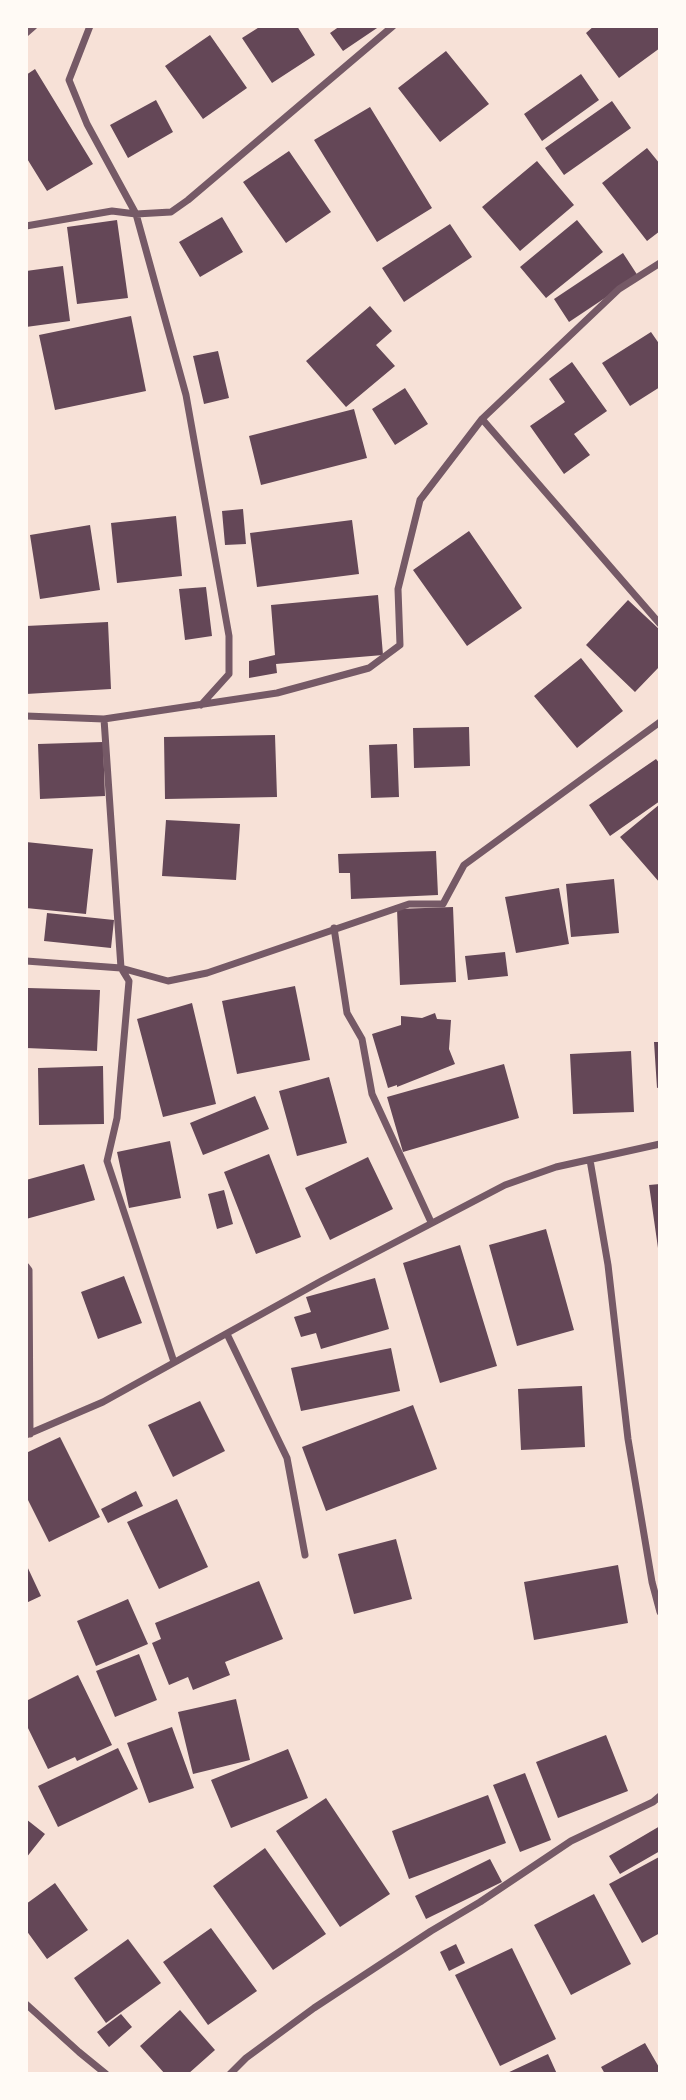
<!DOCTYPE html>
<html>
<head>
<meta charset="utf-8">
<style>
  body { margin:0 }
  #map { position:relative; width:686px; height:2100px; overflow:hidden; background:#f7e1d7; font-family:Karla,sans-serif }
  canvas { display:block }
  .frame { position:absolute; inset:0; border:28px solid #fffaf5; pointer-events:none }
</style>
</head>
<body>
<div id="map">
<canvas width="686" height="2100"></canvas>
<div class="frame"></div>
</div>
<script>
const g = document.querySelector('canvas').getContext('2d');
g.lineJoin = 'round';
function fillPath(path, color) { g.fillStyle = color; g.fill(path, 'evenodd'); }
const toPath = rows => new Path2D(rows.map(r => 'M' + r).join(''));
function strokePath(path, color, width, dash) { g.strokeStyle = color; g.lineWidth = width; g.lineCap = dash ? 'butt' : 'round'; g.setLineDash(dash || []); g.stroke(path); }
fillPath(toPath([
  [261,26,297,26,315,55,272,83,242,38],
  [340,26,380,26,343,51,330,33],
  [594,26,660,26,660,48,619,78,586,33],
  [210,35,247,88,203,119,165,66],
  [446,51,489,104,440,142,398,88],
  [35,69,93,164,47,191,26,157,26,75],
  [581,74,599,100,542,141,524,114],
  [156,100,173,132,128,158,110,125],
  [612,101,631,128,564,175,545,148],
  [370,107,432,208,377,242,314,140],
  [647,148,660,164,660,231,647,241,602,183],
  [289,151,331,212,286,243,243,182],
  [537,161,574,205,520,251,482,207],
  [222,217,243,252,200,277,179,242],
  [117,220,128,298,77,304,67,227],
  [577,220,603,252,546,298,520,267],
  [450,224,472,257,404,302,382,268],
  [623,253,638,276,569,322,554,299],
  [63,266,70,321,26,327,26,271],
  [370,306,392,331,376,345,395,366,346,407,306,361],
  [131,316,146,391,55,410,39,335],
  [651,332,660,345,660,387,630,406,602,363],
  [218,351,229,398,204,404,193,356],
  [572,362,607,411,574,434,590,455,564,474,530,426,565,402,549,379],
  [405,388,428,424,395,445,372,409],
  [354,409,367,458,261,485,249,436],
  [243,509,246,544,225,545,222,511],
  [176,516,182,576,117,583,111,523],
  [352,520,359,574,257,587,250,533],
  [90,525,100,590,40,599,30,535],
  [469,531,522,608,467,646,413,570],
  [206,587,212,636,185,640,179,589],
  [378,595,383,655,276,664,277,673,249,678,249,661,275,655,271,605],
  [628,600,660,630,660,666,635,692,586,645],
  [108,622,111,689,26,694,26,626],
  [581,658,623,711,577,748,534,696],
  [469,727,470,766,414,768,413,728],
  [275,735,277,797,165,799,164,737],
  [103,742,105,796,40,799,38,744],
  [397,744,399,797,371,798,369,745],
  [656,759,660,764,660,801,610,836,589,805],
  [660,804,660,883,620,837],
  [166,820,240,824,236,880,162,876],
  [26,842,93,849,86,914,26,908],
  [436,851,438,895,351,899,350,873,339,873,338,854],
  [614,879,619,933,571,937,566,884],
  [559,888,569,944,516,953,505,897],
  [453,907,456,982,400,985,397,909],
  [47,913,114,920,111,948,44,941],
  [505,952,508,976,468,980,465,956],
  [295,986,310,1060,237,1074,222,1001],
  [28,988,100,990,97,1051,26,1048],
  [192,1003,216,1104,163,1117,137,1019],
  [435,1013,437,1019,451,1020,449,1049,455,1064,397,1087,397,1085,388,1088,372,1034,401,1025,401,1016,422,1018],
  [654,1042,660,1042,660,1087,657,1088],
  [631,1051,634,1112,573,1114,570,1054],
  [504,1064,519,1118,403,1152,387,1097],
  [103,1066,104,1124,39,1125,38,1068],
  [329,1077,347,1143,297,1156,279,1091],
  [255,1096,269,1129,203,1155,190,1123],
  [170,1141,181,1198,129,1208,117,1152],
  [269,1154,301,1237,256,1254,224,1172],
  [368,1157,393,1209,330,1240,305,1188],
  [84,1164,95,1200,26,1219,26,1180],
  [660,1184,660,1248,658,1248,649,1185],
  [224,1190,233,1224,217,1229,208,1194],
  [546,1229,574,1330,517,1346,489,1245],
  [460,1245,497,1366,440,1383,403,1263],
  [124,1276,142,1323,98,1339,81,1292],
  [375,1278,389,1329,321,1349,316,1333,301,1337,294,1317,311,1312,306,1297],
  [391,1348,400,1391,301,1411,291,1368],
  [582,1386,585,1447,521,1450,518,1389],
  [200,1401,225,1451,173,1477,148,1425],
  [413,1405,437,1469,326,1511,302,1447],
  [60,1437,100,1517,49,1542,26,1496,26,1453],
  [136,1491,143,1506,108,1523,101,1509],
  [177,1499,208,1567,159,1589,127,1522],
  [396,1539,412,1599,354,1614,338,1554],
  [26,1564,41,1596,26,1603],
  [618,1565,628,1623,534,1640,524,1582],
  [259,1581,283,1639,225,1662,230,1675,193,1690,188,1677,169,1685,152,1643,161,1639,155,1623],
  [128,1599,148,1644,96,1666,77,1621],
  [139,1654,157,1700,115,1717,96,1671],
  [78,1675,112,1745,77,1761,75,1757,48,1769,26,1724,26,1701],
  [236,1699,250,1760,193,1774,178,1712],
  [172,1727,194,1788,149,1803,127,1743],
  [606,1735,628,1791,558,1818,536,1762],
  [118,1748,138,1789,58,1827,38,1786],
  [288,1749,308,1798,231,1828,211,1780],
  [525,1773,551,1840,520,1852,493,1785],
  [488,1795,506,1843,409,1879,392,1831],
  [326,1798,390,1894,340,1927,276,1831],
  [26,1819,45,1834,26,1858],
  [660,1826,660,1851,620,1874,609,1856],
  [265,1848,326,1934,273,1970,213,1886],
  [659,1857,660,1933,642,1943,609,1884],
  [490,1859,502,1882,426,1919,415,1896],
  [55,1883,88,1930,47,1959,26,1930,26,1904],
  [594,1894,631,1964,571,1995,534,1925],
  [211,1928,257,1991,208,2025,163,1962],
  [128,1939,161,1983,106,2023,74,1978],
  [456,1944,465,1963,449,1971,440,1952],
  [512,1948,556,2039,500,2066,455,1975],
  [180,2010,215,2050,188,2074,165,2074,140,2046],
  [121,2014,132,2027,109,2047,97,2032],
  [645,2043,660,2069,660,2074,605,2074,601,2067],
  [548,2054,557,2074,505,2074]
]), '#644757');
strokePath(toPath([
  [90,26,69,80,87,124,136,214,186,395,229,636,229,674,201,705],
  [26,33,34,26],
  [26,226,112,211,136,214,171,212,188,200,393,26],
  [482,419,660,624],
  [26,716,104,719,277,693,369,668,400,645,398,589,420,500,482,419,619,289,660,263],
  [104,719,121,968,129,981,117,1118,107,1161,174,1362],
  [334,928,347,1013,362,1039,372,1094,431,1222],
  [26,961,121,968,168,981,207,973,409,904,443,904,464,865,660,722],
  [590,1160,608,1265,628,1439,652,1582,660,1612],
  [26,1266,29,1270,30,1434],
  [227,1334,287,1458,305,1555],
  [26,1435,103,1402,323,1280,505,1185,556,1167,660,1144],
  [26,2004,79,2052,106,2074],
  [230,2074,246,2058,314,2008,431,1931,480,1902,571,1841,653,1802,660,1796]
]), '#755966', 7);
</script>
</body>
</html>
